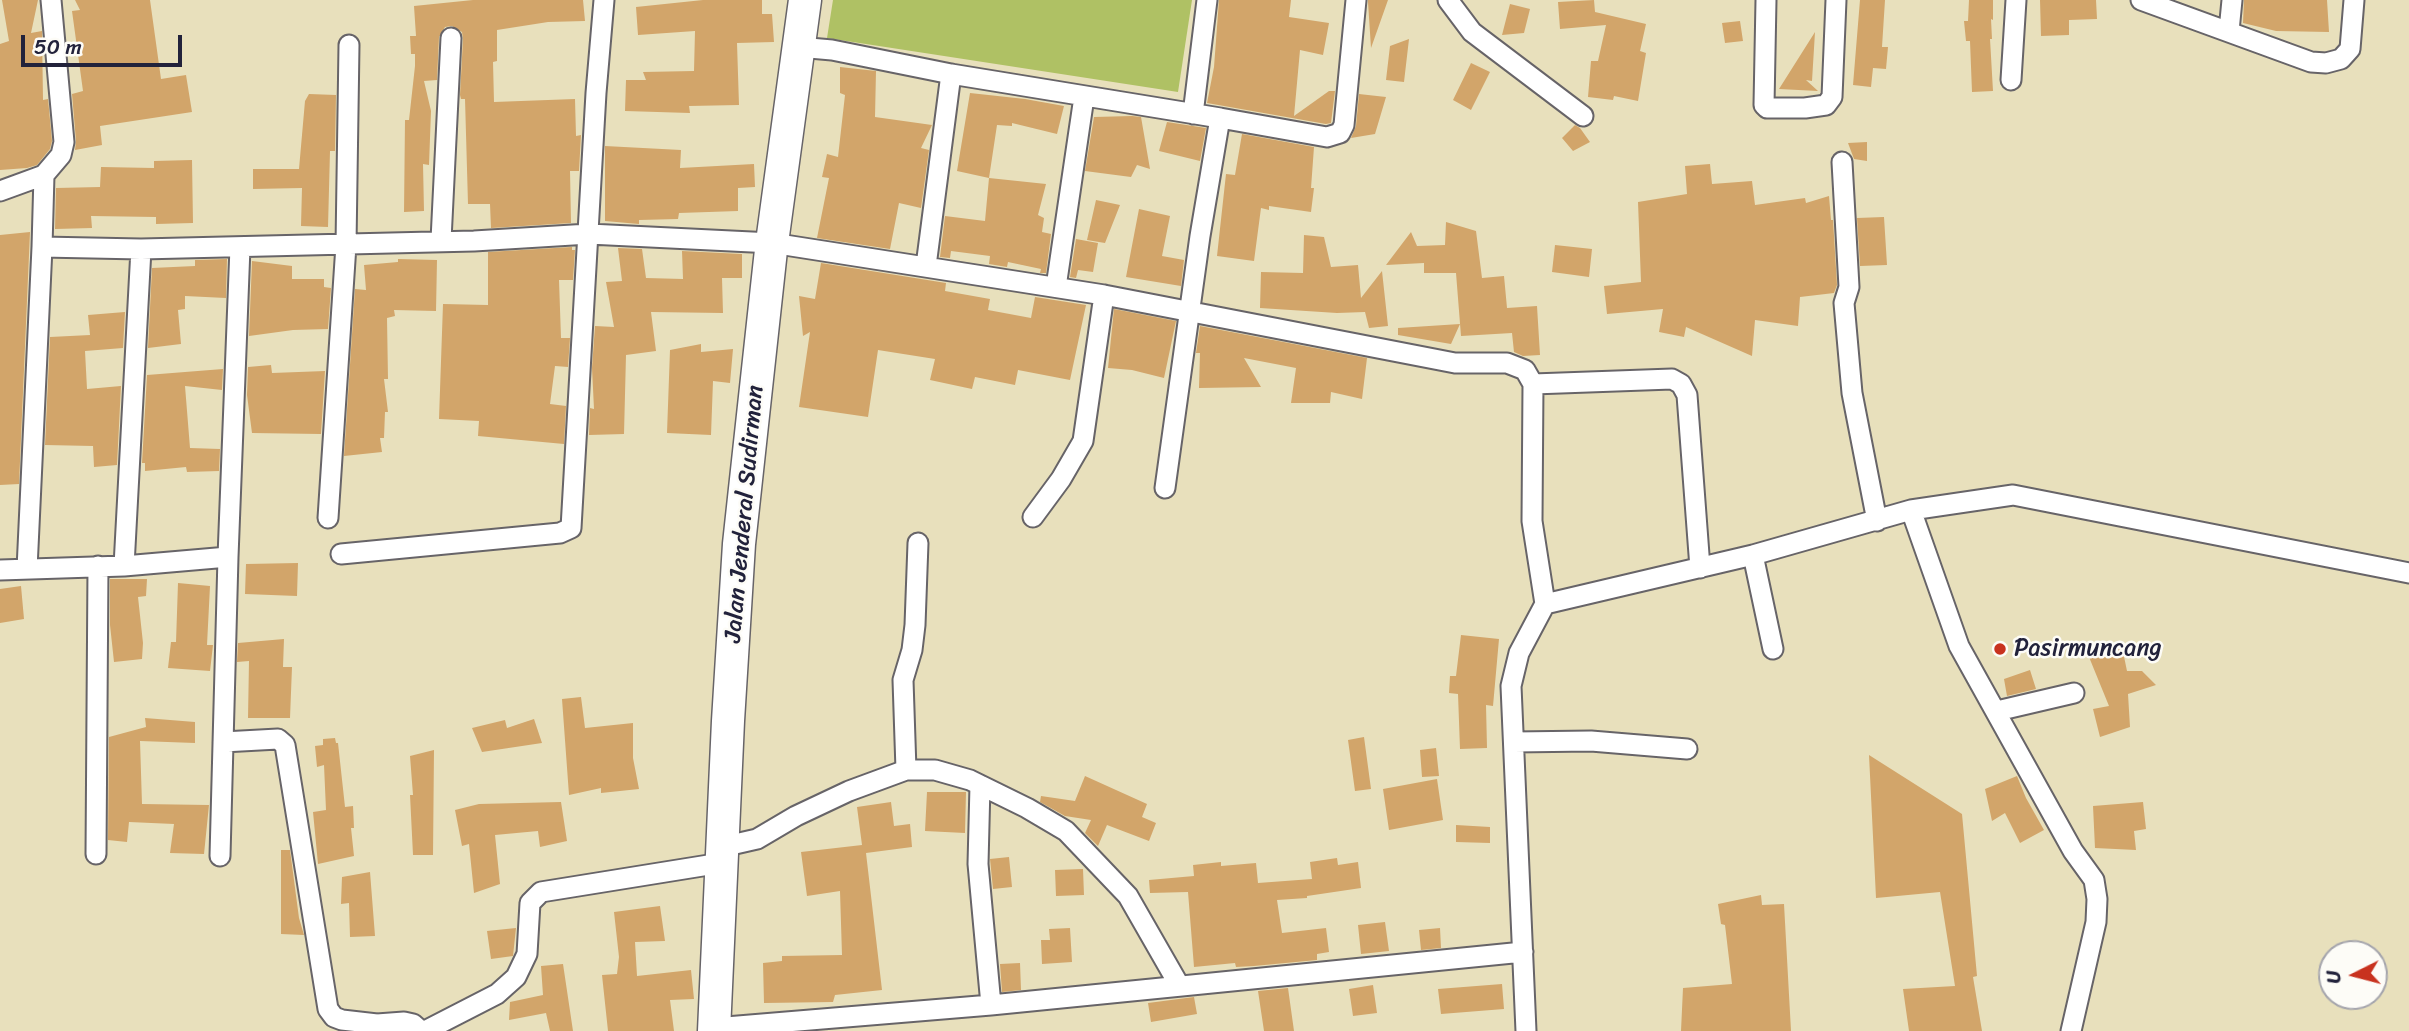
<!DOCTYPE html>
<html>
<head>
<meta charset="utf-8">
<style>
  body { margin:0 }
  #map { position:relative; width:2409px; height:1031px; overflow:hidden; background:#e8e0bc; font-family:Sriracha,sans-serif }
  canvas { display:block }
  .north { position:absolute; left:2318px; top:940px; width:70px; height:70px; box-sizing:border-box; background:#fdfcf7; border:2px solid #a5a5ac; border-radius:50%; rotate:264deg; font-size:19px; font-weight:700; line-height:28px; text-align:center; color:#22223b }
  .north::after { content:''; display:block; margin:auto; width:24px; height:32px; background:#c8321e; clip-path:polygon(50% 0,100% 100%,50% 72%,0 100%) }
  .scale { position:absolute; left:21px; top:35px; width:161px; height:32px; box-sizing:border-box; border:4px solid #22223b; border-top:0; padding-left:9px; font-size:21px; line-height:24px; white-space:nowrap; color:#22223b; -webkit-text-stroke:5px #fdfcf7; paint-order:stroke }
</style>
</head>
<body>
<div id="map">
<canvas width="2409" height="1031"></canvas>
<div class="north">U</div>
<div class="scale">50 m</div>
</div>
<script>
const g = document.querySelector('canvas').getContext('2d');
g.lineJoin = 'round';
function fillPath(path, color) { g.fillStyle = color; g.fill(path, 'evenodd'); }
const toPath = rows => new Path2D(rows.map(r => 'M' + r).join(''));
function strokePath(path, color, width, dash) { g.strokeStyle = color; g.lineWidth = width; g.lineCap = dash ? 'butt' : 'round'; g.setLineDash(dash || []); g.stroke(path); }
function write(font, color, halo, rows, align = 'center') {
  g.font = font + ' Sriracha,sans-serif'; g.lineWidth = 5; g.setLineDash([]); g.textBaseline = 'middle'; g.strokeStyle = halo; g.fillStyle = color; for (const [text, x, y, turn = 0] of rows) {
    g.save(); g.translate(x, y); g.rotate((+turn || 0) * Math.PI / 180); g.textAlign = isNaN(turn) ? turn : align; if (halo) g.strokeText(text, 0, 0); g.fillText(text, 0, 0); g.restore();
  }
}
fillPath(toPath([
  [833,0,1192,0,1178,92,827,38]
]), '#afc164');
fillPath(toPath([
  [2,0,38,0,31,33,42,31,43,100,48,99,52,141,50,149,37,165,27,168,0,170,0,44,9,41],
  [75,0,150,0,161,79,186,75,192,112,100,126,102,145,75,150,76,141,72,94,83,91,72,11,80,10],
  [473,0,583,0,585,21,548,22,497,30,497,61,493,62,494,102,575,99,576,136,581,135,579,171,570,171,571,223,491,228,490,204,468,204,465,99,461,99,460,95,463,39,462,32,452,26,445,27,439,37,437,80,424,81,431,111,429,165,423,164,424,211,404,212,405,120,409,120,415,66,415,54,411,54,410,36,416,36,414,6],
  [703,0,762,0,762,14,772,14,774,42,737,43,739,105,689,106,690,113,625,111,626,80,646,80,643,72,694,71,695,31,638,35,636,7],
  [1219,0,1291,0,1289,17,1329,23,1323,55,1300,50,1294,116,1329,91,1335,91,1331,123,1326,124,1207,103,1214,67],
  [1368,0,1388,0,1371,48,1368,2],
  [1594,0,1595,12,1646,24,1640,51,1646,53,1638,101,1614,96,1613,100,1588,97,1591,61,1598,61,1606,25,1560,29,1558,2],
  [1860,0,1885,0,1882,47,1888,47,1886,69,1873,68,1871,87,1853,85],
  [1969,0,1993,0,1993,20,1991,19,1992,39,1990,39,1993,91,1972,92,1970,41,1966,41,1964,21,1968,21],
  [2040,0,2096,0,2097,19,2069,20,2069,35,2041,36],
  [2244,0,2327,0,2329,32,2276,31,2243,23],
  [1510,4,1530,9,1524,33,1502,35],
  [1740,21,1743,41,1725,43,1722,23],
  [1815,32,1812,81,1806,80,1818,91,1779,89],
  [1409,39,1404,82,1386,80,1390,46],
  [1471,63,1490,72,1471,110,1453,100],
  [840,67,876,71,875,117,932,125,921,148,929,150,921,208,899,203,890,249,817,238,829,178,822,177,827,154,838,157,845,95,840,93],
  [970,93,1025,99,1064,106,1057,134,1012,123,1012,126,997,125,989,178,957,171],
  [309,94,336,95,335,151,330,151,328,227,301,226,302,188,253,189,253,169,299,169,305,101],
  [1359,94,1386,97,1375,134,1351,138,1356,126],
  [1132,116,1141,117,1150,169,1137,165,1131,177,1085,171,1094,117],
  [1167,122,1206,128,1200,161,1159,151],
  [1575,125,1580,128,1590,142,1573,151,1562,138],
  [1242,134,1314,147,1311,188,1314,188,1311,212,1269,206,1269,210,1261,208,1254,261,1217,256,1226,174,1235,175],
  [1867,142,1867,161,1854,159,1848,143],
  [605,146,681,150,680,168,754,164,755,187,738,188,738,211,679,213,678,219,639,220,639,224,605,221],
  [192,160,193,223,156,224,156,217,91,216,92,228,55,229,56,188,100,187,101,167,154,168,154,161],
  [1710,164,1712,184,1752,181,1755,205,1805,198,1806,203,1829,196,1831,220,1833,220,1837,285,1834,293,1800,297,1798,326,1755,320,1752,356,1686,327,1684,337,1659,332,1663,309,1607,314,1604,286,1641,282,1638,202,1687,194,1685,166],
  [989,178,1046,184,1038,215,1044,218,1042,232,1051,234,1046,273,1040,273,1041,269,1008,262,1007,267,989,264,990,256,951,251,950,258,940,257,945,216,985,221],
  [1096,200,1120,205,1105,243,1087,240],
  [1139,209,1170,216,1162,256,1184,260,1181,286,1126,277],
  [1884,217,1887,265,1860,266,1857,218],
  [1446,222,1476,231,1482,278,1504,276,1507,308,1537,306,1540,355,1523,356,1514,352,1512,333,1461,336,1456,273,1424,273,1424,263,1386,265,1411,232,1417,246,1445,245],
  [30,232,19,484,0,485,0,235],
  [1304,235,1324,237,1331,267,1358,265,1361,298,1382,271,1388,326,1369,328,1365,312,1337,313,1260,308,1261,272,1303,273],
  [1076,239,1098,243,1093,272,1078,270,1076,278,1070,277],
  [1555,245,1592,249,1589,277,1552,272],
  [572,247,572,250,575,250,573,280,559,280,561,338,570,338,568,367,555,366,550,404,566,406,564,444,478,436,479,421,439,419,443,304,488,305,488,252],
  [618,248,642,249,646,278,683,279,682,251,742,254,742,278,722,278,723,313,651,312,656,351,626,355,624,434,589,435,590,408,594,409,592,368,595,326,614,327,606,282,622,281],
  [227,259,226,298,185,296,185,309,178,310,181,344,148,348,152,268,195,266,195,260],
  [398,259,437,260,436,311,394,310,395,316,387,318,388,379,384,379,388,412,385,412,384,438,380,438,382,452,344,456,355,289,366,290,364,265,398,262],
  [252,261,292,266,292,279,324,279,324,287,331,288,328,329,293,330,249,336],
  [821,263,946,283,945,291,990,299,988,310,1031,318,1035,297,1086,305,1070,380,1018,370,1015,385,975,377,972,389,930,380,935,359,878,350,868,417,799,407,810,332,803,336,799,296,815,299],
  [1114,309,1176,321,1164,378,1132,370,1108,368],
  [125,312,123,348,85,351,87,389,121,386,117,465,94,467,93,446,45,445,50,337,90,335,88,315],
  [1460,324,1451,344,1398,335,1398,328],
  [1200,326,1367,358,1362,399,1331,392,1330,403,1291,403,1296,368,1244,358,1261,387,1199,388,1200,353,1196,353],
  [701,344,701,352,733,349,730,383,713,381,711,435,667,433,670,350],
  [271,365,272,373,325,371,321,434,252,433,247,395,248,367],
  [223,369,222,390,185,386,190,448,220,449,219,471,187,472,186,467,145,471,145,463,142,463,147,375],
  [298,563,297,596,245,594,246,564],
  [110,579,147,579,146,596,138,597,143,643,142,659,114,662,110,625],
  [178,583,210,586,207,645,213,645,210,671,168,668,171,642,176,642],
  [21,586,24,619,0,623,0,589],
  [1461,635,1499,639,1493,706,1486,705,1487,748,1460,749,1458,694,1449,693,1450,676,1456,676],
  [284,639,283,667,292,667,290,718,248,718,249,661,237,662,238,643],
  [2121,642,2127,671,2142,671,2156,685,2128,694,2130,727,2100,737,2093,709,2109,706,2089,657],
  [2030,670,2036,689,2007,696,2004,679],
  [581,697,585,728,633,723,633,758,639,789,601,793,601,788,569,795,562,699],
  [145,718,195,722,195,743,140,741,142,804,209,805,204,854,170,853,174,824,129,822,127,842,108,840,109,737,146,727],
  [534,719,542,743,482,752,472,728,505,720,507,728],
  [1364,737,1371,789,1355,791,1348,740],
  [335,738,336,743,338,743,345,807,353,806,354,828,351,828,354,856,318,864,313,812,326,810,324,765,317,767,315,746,323,745,323,739],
  [1436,748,1439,776,1422,777,1420,750],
  [434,750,433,855,413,855,410,795,413,795,410,756],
  [1869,755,1962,814,1977,976,1973,977,1982,1031,1909,1031,1903,989,1955,986,1940,892,1876,898],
  [1085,776,1147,804,1142,817,1156,823,1149,841,1107,825,1098,846,1085,833,1091,820,1065,816,1040,802,1041,796,1075,801],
  [2017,776,2026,798,2044,830,2020,843,2005,813,1992,821,1985,789],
  [1437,779,1443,820,1389,830,1383,789],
  [927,792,966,792,965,833,925,831],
  [561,802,567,841,540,847,538,831,495,835,500,884,474,893,469,844,462,846,455,810,479,804],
  [891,802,894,826,910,824,912,847,866,853,882,990,835,995,833,1002,764,1003,763,963,782,961,782,956,842,955,840,891,807,896,801,852,862,845,857,807],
  [2143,802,2146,829,2134,831,2136,850,2095,848,2093,806],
  [1456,825,1490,827,1490,843,1456,842],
  [281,850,290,850,299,918,304,935,281,934],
  [1009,857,1012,887,993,889,990,859],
  [1337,858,1338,865,1358,862,1361,888,1307,896,1307,898,1277,900,1282,933,1326,928,1329,952,1317,954,1317,960,1254,966,1236,967,1235,963,1194,967,1188,892,1150,893,1149,880,1194,876,1193,865,1221,862,1221,866,1256,863,1258,883,1312,879,1310,862],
  [1083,869,1084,895,1056,896,1055,870],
  [370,872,375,936,350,937,349,903,341,904,342,877],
  [1761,895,1762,905,1784,904,1791,1031,1681,1031,1683,988,1732,984,1725,925,1721,924,1718,904],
  [660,906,665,941,635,942,637,976,691,970,694,999,670,1000,674,1031,608,1031,602,975,617,974,619,957,614,912],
  [1385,922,1389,951,1361,954,1358,925],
  [516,928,513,956,491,959,487,931],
  [1070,928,1072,962,1042,964,1041,940,1050,940,1049,929],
  [1440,928,1441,948,1421,950,1419,930],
  [1020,963,1021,990,1002,992,1000,964],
  [563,964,573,1031,550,1031,546,1013,509,1020,510,1002,543,995,541,966],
  [1502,984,1504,1009,1441,1014,1438,989],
  [1373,985,1377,1013,1353,1016,1349,989],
  [1288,988,1294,1031,1264,1031,1258,991],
  [1194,997,1197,1014,1151,1022,1148,1003]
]), '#d2a56a');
const minor = toPath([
  [51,0,64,142,61,155,44,175,42,247,141,249,474,241,589,234,772,243,1104,295,1455,363,1507,363,1525,370,1533,384,1532,521,1545,604,1519,653,1511,686,1526,1031],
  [1448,0,1472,32,1583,116],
  [1766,0,1764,105,1767,108,1805,108,1826,105,1832,97,1836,0],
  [2141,0,2311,62,2326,63,2341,59,2350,49,2354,0],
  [2229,31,2232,0],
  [798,47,832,50,951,74,1220,118,1200,236,1165,488],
  [2011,80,2016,0],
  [1193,114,1207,0],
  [1220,118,1327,137,1340,133,1344,125,1356,0],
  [1842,162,1849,287,1844,303,1852,393,1877,521],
  [0,191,44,175],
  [441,240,451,38],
  [926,266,951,74],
  [1056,287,1084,97],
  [1533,384,1672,379,1681,384,1687,395,1700,568],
  [1911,510,1959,646,2073,851,2094,880,2097,899,2096,922,2071,1031],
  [1033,517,1061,479,1083,441,1104,295],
  [328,518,346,245,349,45],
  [341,554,560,533,571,528,596,93,604,0],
  [1753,555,1773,649],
  [124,566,141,249],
  [27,569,42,247],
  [0,570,124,566,228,557],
  [1545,604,1753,555,1911,510,2013,495,2409,573],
  [1997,711,2074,693],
  [223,742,278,739,285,745,328,1009,334,1017,342,1020,377,1024,404,1022,413,1024,421,1031],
  [1514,742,1591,741,1687,749],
  [906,770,935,770,970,780,1027,808,1066,831,1128,896,1179,985],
  [980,785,978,864,991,1005],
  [722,847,757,839,796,816,849,791,906,770,903,680,912,650,915,625,918,543],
  [96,854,98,566],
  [220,856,228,557,240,247],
  [714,1028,991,1005,1523,952],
  [425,1031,497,994,516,977,527,954,530,903,541,892,721,863]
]);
const primary = toPath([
  [714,1031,728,721,739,544,771,250,805,0]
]);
strokePath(minor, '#676468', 23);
strokePath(primary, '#676468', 35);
strokePath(minor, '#fff', 19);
strokePath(primary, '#fff', 32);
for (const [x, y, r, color] of [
  [2000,649,7,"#c8321e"]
]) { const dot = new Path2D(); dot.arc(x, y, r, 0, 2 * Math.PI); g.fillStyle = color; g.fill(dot); strokePath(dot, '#fdfcf7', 2.5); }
write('24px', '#22223b', '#fdfcf7', [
  ["Jalan Jenderal Sudirman",745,514,-85]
]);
write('24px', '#22223b', '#fdfcf7', [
  ["Pasirmuncang",2014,649]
], 'left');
</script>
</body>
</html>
